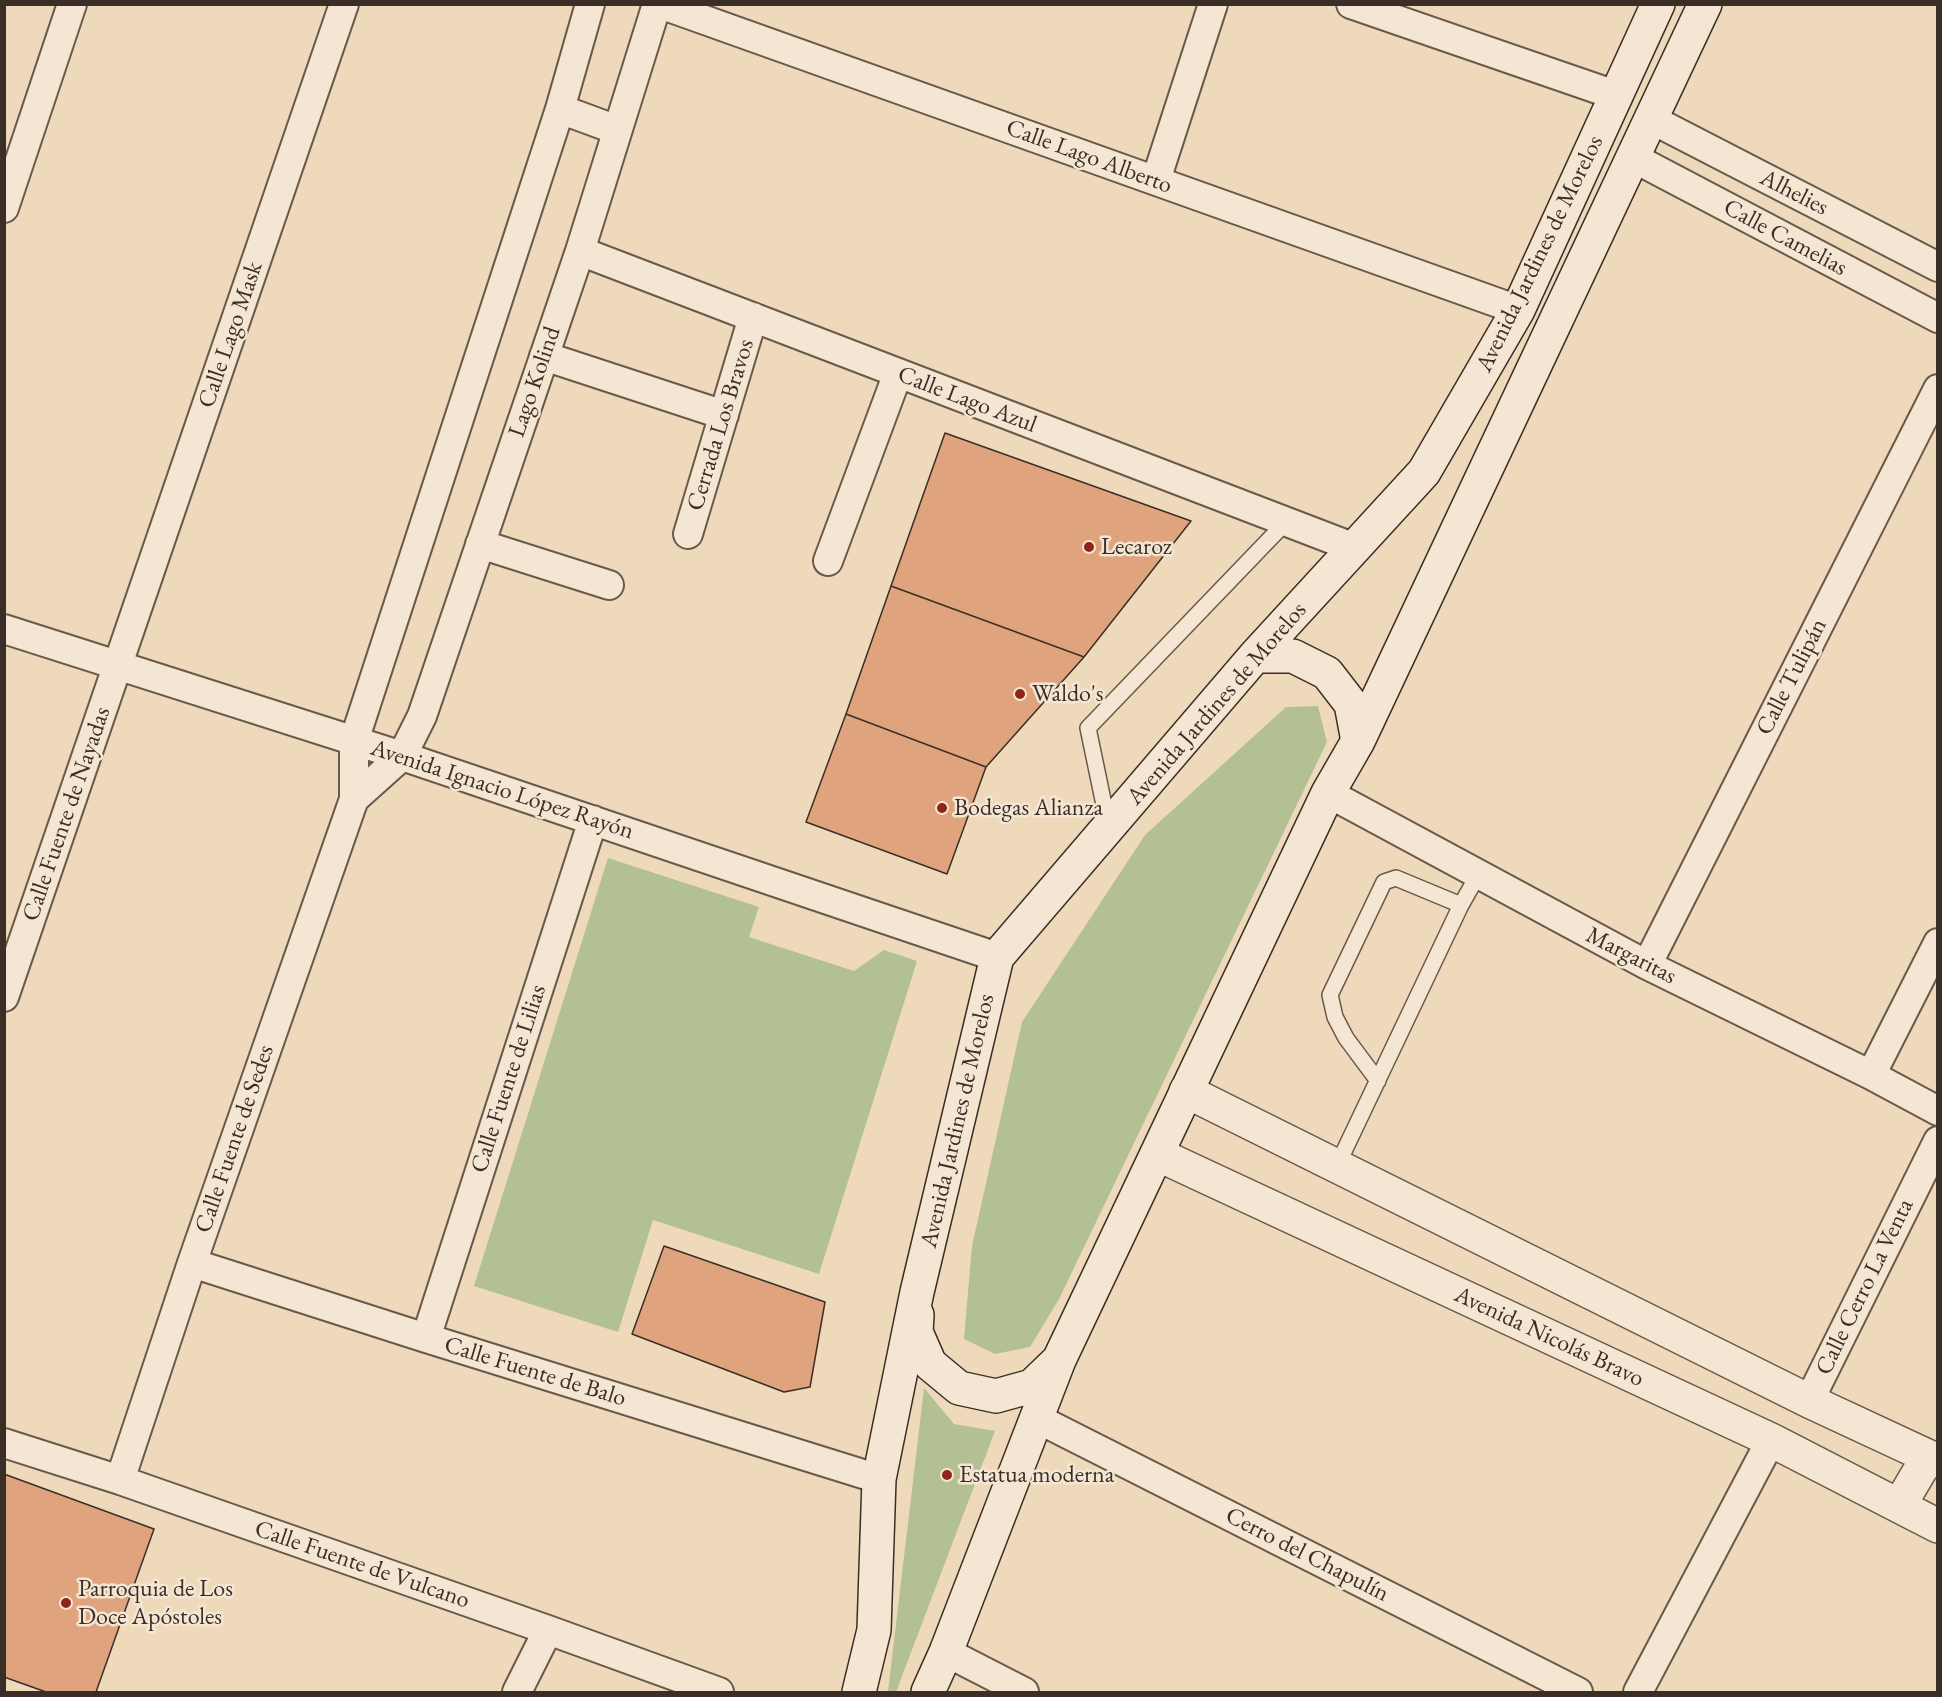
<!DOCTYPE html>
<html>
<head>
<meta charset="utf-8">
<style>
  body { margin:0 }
  #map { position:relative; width:1942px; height:1697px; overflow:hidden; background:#efd9bb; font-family:"EB Garamond",serif }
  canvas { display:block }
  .frame { position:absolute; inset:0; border:6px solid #3b2e27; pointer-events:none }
</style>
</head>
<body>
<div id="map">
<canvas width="1942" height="1697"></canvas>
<div class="frame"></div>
</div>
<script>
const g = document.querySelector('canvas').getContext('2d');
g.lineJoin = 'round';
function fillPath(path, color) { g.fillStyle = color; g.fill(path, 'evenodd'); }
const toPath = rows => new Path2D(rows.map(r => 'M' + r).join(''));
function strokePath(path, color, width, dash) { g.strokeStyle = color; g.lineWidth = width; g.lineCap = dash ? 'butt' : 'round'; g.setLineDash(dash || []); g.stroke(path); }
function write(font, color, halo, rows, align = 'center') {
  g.font = font + ' "EB Garamond",serif'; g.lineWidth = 5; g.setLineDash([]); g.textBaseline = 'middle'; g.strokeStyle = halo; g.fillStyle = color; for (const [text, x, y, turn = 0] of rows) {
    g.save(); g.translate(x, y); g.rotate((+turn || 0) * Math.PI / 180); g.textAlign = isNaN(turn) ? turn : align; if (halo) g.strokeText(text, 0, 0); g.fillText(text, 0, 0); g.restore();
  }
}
fillPath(toPath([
  [1318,706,1327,742,1059,1299,1030,1347,995,1354,964,1339,972,1246,1022,1022,1145,835,1286,707],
  [608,858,759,907,749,937,854,971,884,950,917,961,819,1274,653,1220,618,1332,474,1286],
  [924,1388,954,1424,995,1431,896,1692,888,1692]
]), '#b3c094');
const building = toPath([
  [945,433,1191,521,1084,657,891,586,945,433],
  [891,586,1084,657,986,767,846,714,891,586],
  [846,714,986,767,947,874,806,822,846,714],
  [664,1246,825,1302,810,1387,784,1392,632,1334,664,1246],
  [4,1474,154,1529,96,1692,46,1692,4,1677,4,1474]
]);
fillPath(building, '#dfa37d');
strokePath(building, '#3b2e27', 1.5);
const service = toPath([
  [1108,824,1088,728,1286,522],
  [1378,1081,1346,1038,1335,1017,1330,995,1384,882,1396,878,1461,905],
  [1337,1166,1461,905,1478,875]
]);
const minor = toPath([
  [660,4,1518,310],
  [1351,4,1618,96],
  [560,109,617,130],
  [1651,119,1938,267],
  [1632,157,1938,318],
  [1156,180,1213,4],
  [4,208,72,4],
  [580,251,1355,548],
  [544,356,724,415],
  [688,534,753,317],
  [480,544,609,585],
  [828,561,898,373],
  [4,629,402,756,997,957],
  [1328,793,1647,965,1871,1075,1938,1111],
  [354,799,402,756,422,716,580,251,657,4],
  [1647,965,1938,389],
  [4,997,344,4],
  [1871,1075,1938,943],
  [192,1263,426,1338,879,1479],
  [426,1338,593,820],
  [1809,1401,1938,1141],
  [1036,1418,1578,1692],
  [4,1443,120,1480,548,1630,719,1692],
  [120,1480,192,1263,354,799,354,741,560,109,590,4],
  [946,1652,1024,1692],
  [517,1692,548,1630],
  [1638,1692,1771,1440]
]);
const tertiary = toPath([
  [1186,1091,1809,1401,1938,1461],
  [1157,1154,1771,1440,1938,1526],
  [1899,1506,1928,1457]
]);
const secondary = toPath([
  [1255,656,1293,656,1327,673,1351,704,1358,741],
  [917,1315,916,1332,930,1364,959,1388,996,1396,1032,1386,1058,1361],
  [859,1692,874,1630,879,1479,917,1292,997,957,1255,656,1424,472,1518,310,1658,4],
  [928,1692,946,1652,1059,1360,1328,793,1358,741,1705,4]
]);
strokePath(service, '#68594c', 18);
strokePath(minor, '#68594c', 32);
strokePath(tertiary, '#68594c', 36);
strokePath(secondary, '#3b2e27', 36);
strokePath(service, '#f5e6d3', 15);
strokePath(minor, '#f5e6d3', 28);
strokePath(tertiary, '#f5e6d3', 33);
strokePath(secondary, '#f5e6d3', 33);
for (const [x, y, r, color] of [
  [1089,547,6,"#8f2418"],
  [1020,694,6,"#8f2418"],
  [942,808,6,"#8f2418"],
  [947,1475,6,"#8f2418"],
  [66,1603,6,"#8f2418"]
]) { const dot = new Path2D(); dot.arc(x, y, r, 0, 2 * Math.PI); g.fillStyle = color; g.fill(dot); strokePath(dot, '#f5e6d3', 2); }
write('24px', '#3b2e27', '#f5e6d3', [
  ["Calle Lago Alberto",1089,157,20],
  ["Alhelies",1794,193,27],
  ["Calle Camelias",1785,238,28],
  ["Avenida Jardines de Morelos",1540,254,-64],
  ["Calle Lago Mask",231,335,-71],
  ["Lago Kolind",535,382,-71],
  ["Calle Lago Azul",967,400,21],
  ["Cerrada Los Bravos",721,425,-73],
  ["Calle Tulipán",1792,677,-63],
  ["Avenida Jardines de Morelos",1217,704,-49],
  ["Avenida Ignacio López Rayón",502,790,18],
  ["Calle Fuente de Nayadas",67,814,-71],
  ["Margaritas",1631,956,27],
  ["Calle Fuente de Lilias",509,1079,-72],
  ["Avenida Jardines de Morelos",958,1121,-77],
  ["Calle Fuente de Sedes",235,1139,-71],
  ["Calle Cerro La Venta",1865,1287,-64],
  ["Avenida Nicolás Bravo",1549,1337,25],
  ["Calle Fuente de Balo",535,1372,17],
  ["Cerro del Chapulín",1307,1555,27],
  ["Calle Fuente de Vulcano",362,1565,19]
]);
write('24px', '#3b2e27', '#f5e6d3', [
  ["Lecaroz",1101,547],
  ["Waldo's",1032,694],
  ["Bodegas Alianza",954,808],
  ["Estatua moderna",959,1475],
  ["Parroquia de Los",78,1589],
  ["Doce Apóstoles",78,1617]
], 'left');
</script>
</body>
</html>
